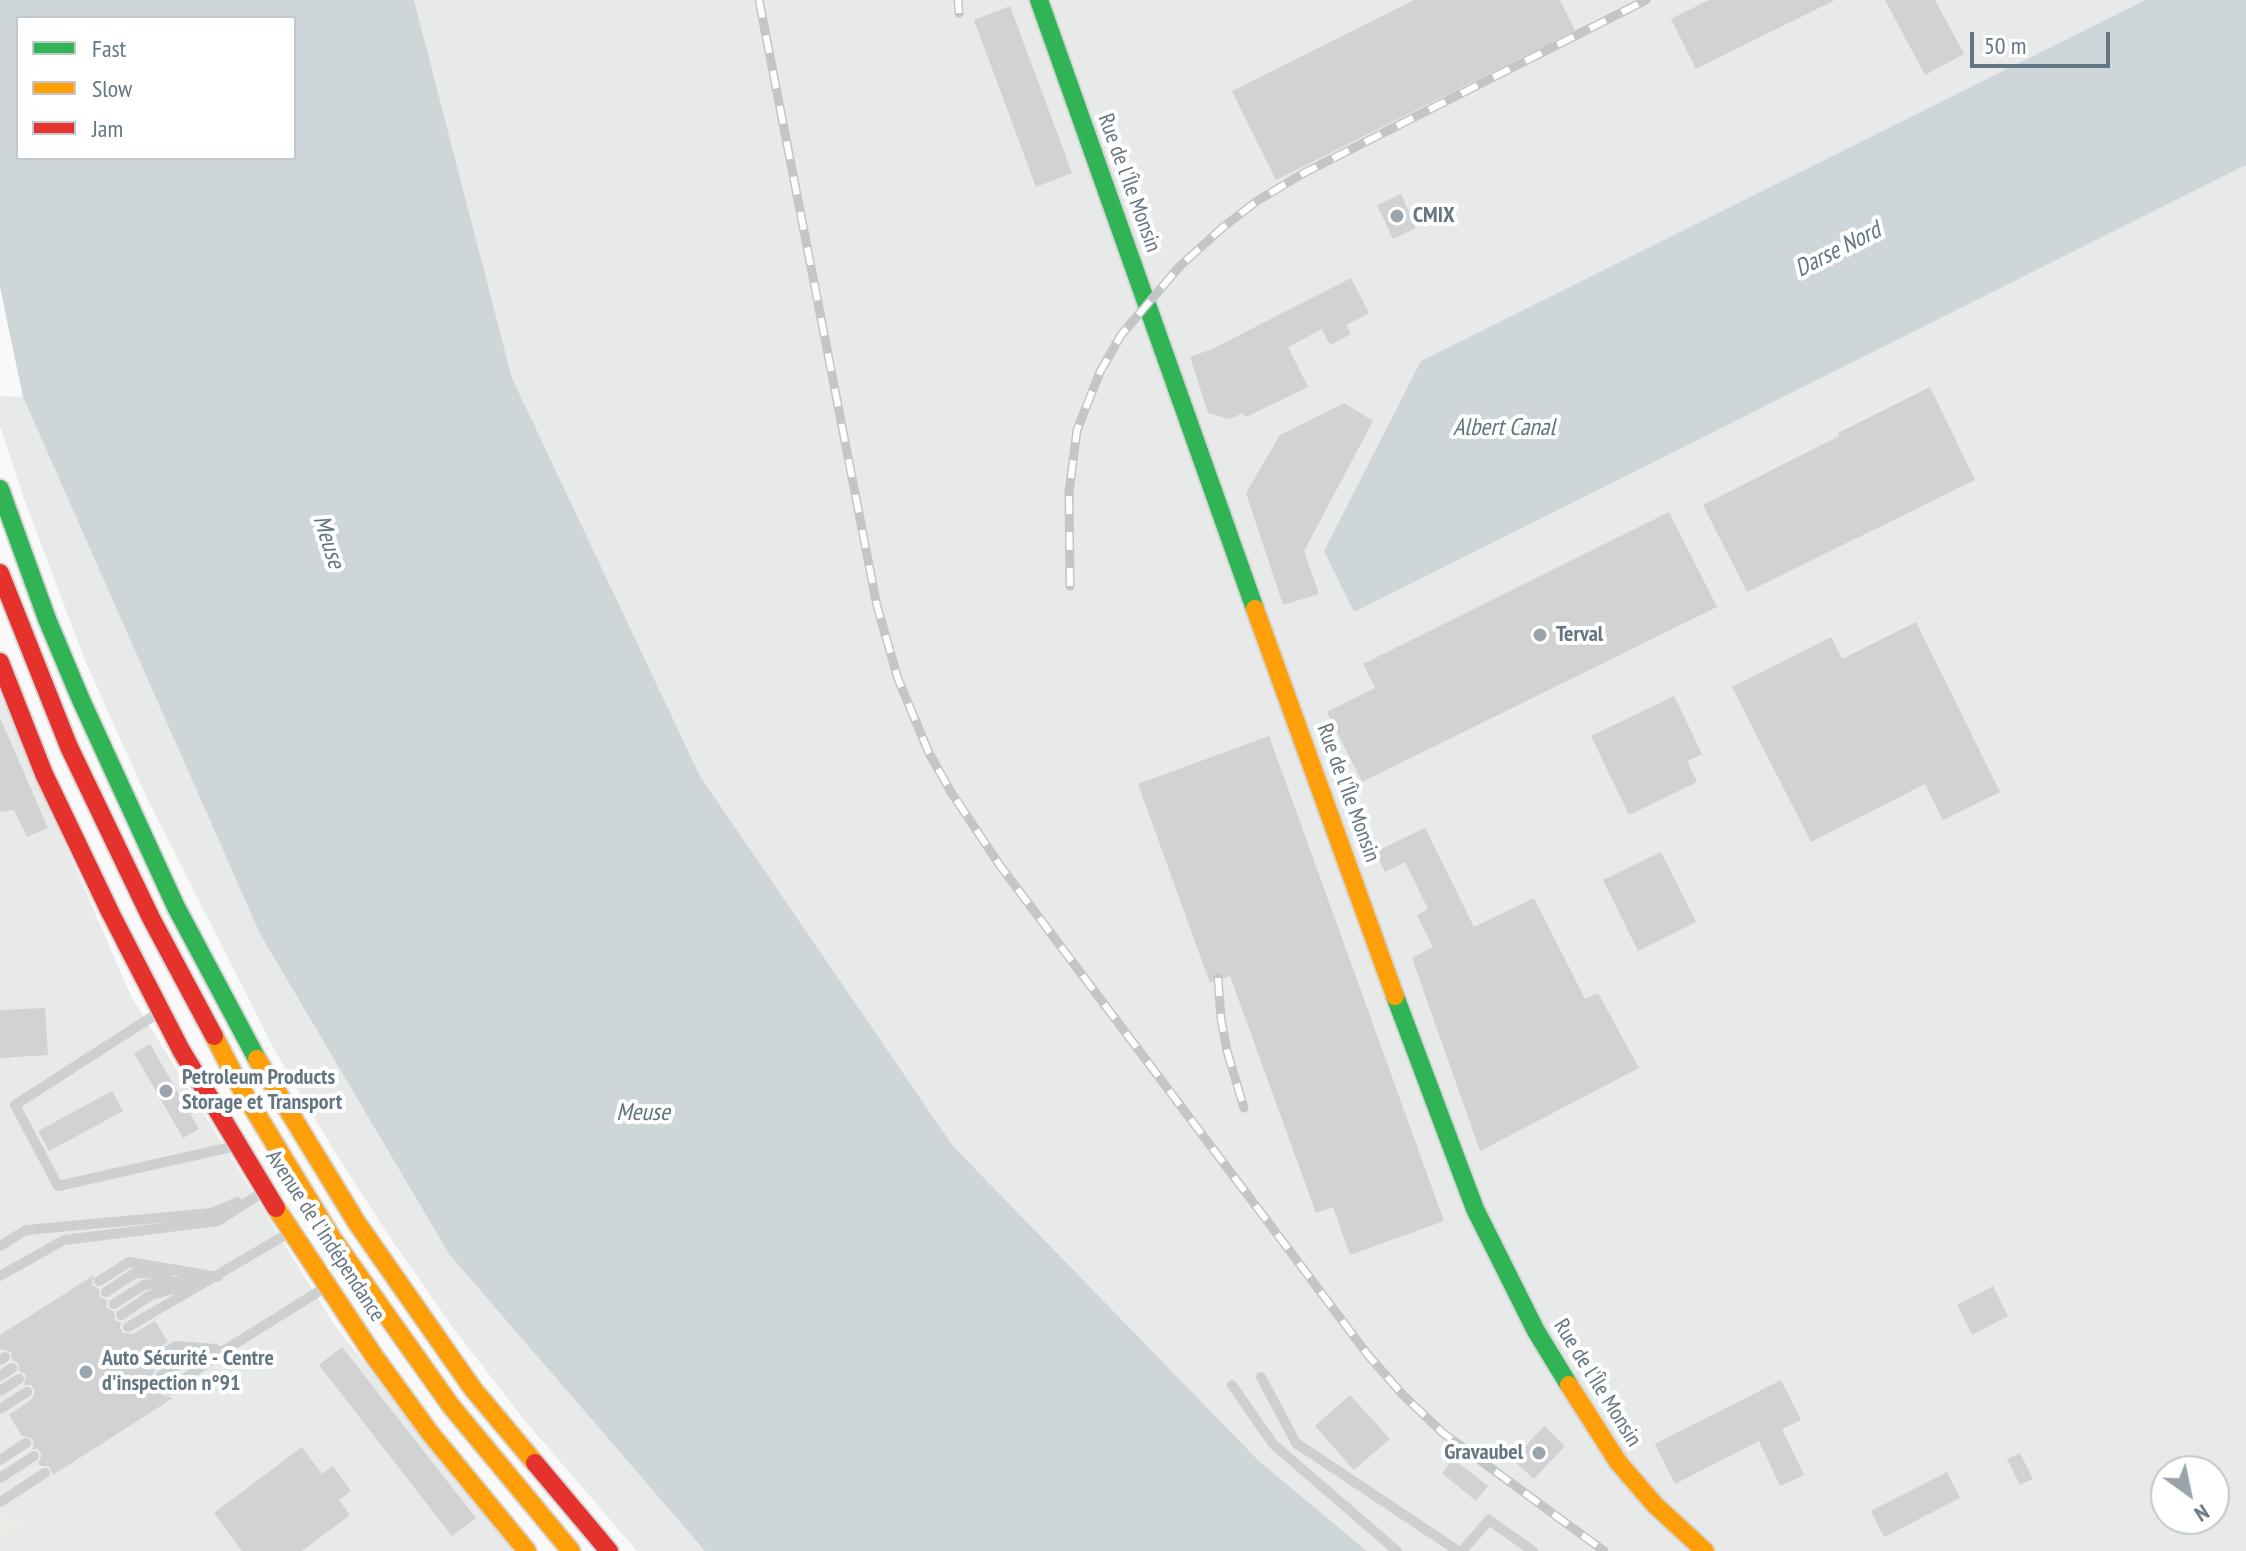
<!DOCTYPE html>
<html>
<head>
<meta charset="utf-8">
<style>
  body { margin:0 }
  #map { position:relative; width:2246px; height:1551px; overflow:hidden; background:#f9f9f9; font-family:"PT Sans Narrow",sans-serif }
  canvas { display:block }
  .legend { position:absolute; left:16px; top:16px; width:280px; height:144px; box-sizing:border-box; background:#fff; border:2px solid #c1c8cd; margin:0; padding:10px 14px; list-style:none; font-size:24px; color:#657683 }
  .legend li { display:flex; align-items:center; gap:16px; height:40px }
  .legend b { width:40px; border:2px solid #c1c8cd }
  .north { position:absolute; left:2150px; top:1455px; width:80px; height:80px; box-sizing:border-box; background:#fff; border:2px solid #c1c8cd; border-radius:50%; rotate:147deg; font-size:22px; font-weight:700; line-height:32px; text-align:center; color:#657683 }
  .north::after { content:''; display:block; margin:auto; width:28px; height:36px; background:#99a4ac; clip-path:polygon(50% 0,100% 100%,50% 72%,0 100%) }
  .scale { position:absolute; left:1970px; top:32px; width:140px; height:36px; box-sizing:border-box; border:4px solid #657683; border-top:0; padding-left:10px; font-size:24px; line-height:28px; white-space:nowrap; color:#657683; -webkit-text-stroke:6px #fff; paint-order:stroke }
</style>
</head>
<body>
<div id="map">
<canvas width="2246" height="1551"></canvas>
<ul class="legend">
<li><b style="height:10px;background:#30b455"></b>Fast</li>
<li><b style="height:10px;background:#ff9f0a"></b>Slow</li>
<li><b style="height:10px;background:#e5322d"></b>Jam</li>
</ul>
<div class="north">N</div>
<div class="scale">50 m</div>
</div>
<script>
const g = document.querySelector('canvas').getContext('2d');
g.lineJoin = 'round';
function fillPath(path, color) { g.fillStyle = color; g.fill(path, 'evenodd'); }
const toPath = rows => new Path2D(rows.map(r => 'M' + r).join(''));
function strokePath(path, color, width, dash) { g.strokeStyle = color; g.lineWidth = width; g.lineCap = dash ? 'butt' : 'round'; g.setLineDash(dash || []); g.stroke(path); }
function write(font, color, halo, rows, align = 'center') {
  g.font = font + ' "PT Sans Narrow",sans-serif'; g.lineWidth = 8; g.setLineDash([]); g.textBaseline = 'middle'; g.strokeStyle = halo; g.fillStyle = color; for (const [text, x, y, turn = 0] of rows) {
    g.save(); g.translate(x, y); g.rotate((+turn || 0) * Math.PI / 180); g.textAlign = isNaN(turn) ? turn : align; if (halo) g.strokeText(text, 0, 0); g.fillText(text, 0, 0); g.restore();
  }
}
fillPath(toPath([
  [414,0,2145,0,1421,361,1355,611,2246,165,2246,1551,1367,1551,1259,1461,953,1146,700,776,512,378],
  [2166,1471,2214,1471,2214,1519,2166,1519],
  [0,396,23,397,260,934,449,1254,705,1551,637,1551,525,1421,454,1329,389,1236,336,1154,276,1053,145,794,84,658,23,496,0,426],
  [0,693,131,996,335,1326,516,1551,0,1551]
]), '#e8e9e9');
fillPath(toPath([
  [0,1514,30,1520,0,1540]
]), '#e8ebe6');
fillPath(toPath([
  [0,0,414,0,512,378,700,776,953,1146,1259,1461,1367,1551,705,1551,449,1254,260,934,23,397,0,287],
  [18,18,294,18,294,158,18,158],
  [2145,0,2246,0,2246,165,1354,612,1324,551,1421,361]
]), '#ced6d9');
fillPath(toPath([
  [1414,0,1560,0,1575,31,1276,180,1232,91],
  [1709,0,1835,0,1696,69,1671,19],
  [1885,0,1935,0,1964,54,1925,75],
  [1010,6,1072,173,1036,187,974,20],
  [1401,194,1416,228,1393,239,1377,205],
  [1351,278,1369,313,1346,325,1351,334,1330,345,1322,329,1288,347,1308,387,1246,417,1243,413,1230,419,1208,413,1190,357,1212,349],
  [1930,387,1975,480,1747,592,1703,505,1839,436,1838,433],
  [1344,403,1373,421,1304,551,1319,594,1283,605,1246,493,1280,435],
  [1669,512,1717,607,1362,782,1327,712,1375,688,1363,664],
  [1916,622,2000,792,1943,820,1925,784,1811,842,1732,687,1831,637,1842,659],
  [1674,696,1702,754,1687,761,1697,782,1629,815,1591,736],
  [0,718,48,828,27,837,14,810,0,812],
  [1269,736,1444,1221,1350,1255,1333,1207,1316,1213,1230,976,1210,983,1138,784],
  [1425,828,1474,927,1534,898,1585,999,1598,993,1639,1068,1480,1151,1412,958,1433,947,1417,915,1428,909,1405,862,1385,872,1375,852],
  [1661,852,1696,922,1638,951,1603,880],
  [45,1008,48,1055,0,1058,0,1010],
  [150,1044,199,1129,183,1138,134,1053],
  [112,1091,123,1111,49,1151,38,1131],
  [94,1275,92,1285,99,1289,100,1297,107,1300,107,1308,114,1312,115,1320,121,1323,120,1328,123,1333,133,1334,155,1321,168,1342,146,1356,143,1363,147,1369,155,1370,152,1376,154,1381,164,1384,161,1390,163,1395,173,1398,53,1475,49,1466,41,1466,38,1463,42,1455,38,1449,32,1449,34,1443,32,1438,22,1436,9,1415,32,1399,35,1391,31,1385,24,1385,26,1375,19,1371,19,1364,12,1360,11,1352,0,1349,0,1335],
  [1993,1286,2008,1316,1972,1335,1957,1305],
  [342,1347,476,1518,452,1536,319,1365],
  [1781,1380,1801,1420,1782,1429,1804,1475,1780,1486,1759,1441,1675,1484,1655,1444],
  [1350,1395,1390,1439,1354,1470,1315,1426],
  [1544,1426,1565,1446,1534,1479,1513,1460],
  [302,1447,322,1474,333,1466,351,1491,339,1500,350,1515,302,1551,242,1551,214,1513],
  [2020,1453,2033,1479,2020,1485,2007,1459],
  [1453,1459,1488,1486,1476,1501,1442,1473],
  [1947,1472,1960,1498,1884,1537,1871,1511]
]), '#d0d2d3');
const fast = toPath([
  [1039,0,1255,609],
  [0,489,47,619,81,700,176,907,257,1059],
  [1395,996,1475,1209,1536,1331,1569,1385]
]);
const slow = toPath([
  [1255,609,1395,996],
  [214,1036,242,1090,332,1238,451,1406,571,1551],
  [257,1059,357,1223,473,1389,535,1463],
  [276,1208,374,1356,430,1433,527,1551],
  [1569,1385,1618,1462,1655,1505,1705,1551]
]);
const jam = toPath([
  [0,573,69,747,151,918,214,1036],
  [0,662,44,774,111,914,181,1050,276,1208],
  [535,1463,609,1551]
]);
strokePath(fast, '#d5d6d7', 22);
strokePath(slow, '#d5d6d7', 22);
strokePath(jam, '#d5d6d7', 22);
strokePath(toPath([
  [158,1013,15,1105,58,1186,236,1146],
  [0,1246,26,1230,212,1213,237,1202],
  [0,1276,64,1240,218,1221,263,1192],
  [99,1281,129,1262,218,1277],
  [106,1292,135,1273,168,1274],
  [114,1304,144,1285,204,1278],
  [121,1315,151,1295,188,1285],
  [128,1327,289,1233],
  [0,1360,5,1357],
  [151,1362,176,1346,215,1349],
  [0,1376,12,1368],
  [160,1376,185,1360,225,1350,326,1287],
  [1261,1377,1296,1443,1458,1551],
  [1232,1385,1273,1444,1397,1551],
  [169,1390,219,1354],
  [0,1391,19,1379],
  [0,1409,27,1392],
  [0,1460,26,1443],
  [0,1478,34,1456],
  [0,1502,45,1473],
  [1462,1551,1489,1520,1533,1551]
]), '#cecfd0', 10);
strokePath(fast, '#30b455', 18);
strokePath(slow, '#ff9f0a', 18);
strokePath(jam, '#e5322d', 18);
const rail = toPath([
  [759,0,877,606,898,679,929,753,951,792,1001,867,1368,1355,1403,1395,1443,1433,1604,1551],
  [958,0,959,13],
  [1070,586,1069,492,1077,430,1100,372,1121,335,1180,266,1222,228,1257,201,1302,174,1646,0],
  [1218,978,1221,1019,1227,1051,1244,1108]
]);
strokePath(rail, '#c3c5c6', 9);
strokePath(rail, '#fff', 6, [18]);
for (const [x, y, r, color] of [
  [1397,216,8,"#99a4ac"],
  [1540,635,8,"#99a4ac"],
  [166,1091,8,"#99a4ac"],
  [86,1372,8,"#99a4ac"],
  [1539,1453,8,"#99a4ac"]
]) { const dot = new Path2D(); dot.arc(x, y, r, 0, 2 * Math.PI); g.fillStyle = color; g.fill(dot); strokePath(dot, '#fff', 3); }
write('22px', '#657683', '#fff', [
  ["Rue de l'Île Monsin",1129,183,70],
  ["Rue de l'Île Monsin",1348,793,70],
  ["Avenue de l'Indépendance",325,1236,57],
  ["Rue de l'Île Monsin",1597,1383,58]
]);
write('bold 22px', '#657683', '#fff', [
  ["CMIX",1413,216],
  ["Terval",1556,635],
  ["Petroleum Products",182,1078],
  ["Storage et Transport",182,1103],
  ["Auto Sécurité - Centre",102,1359],
  ["d'inspection n°91",102,1384],
  ["Gravaubel",1523,1453,"right"]
], 'left');
write('italic 24px', '#60757c', '#fff', [
  ["Darse Nord",1838,250,-27],
  ["Albert Canal",1504,428],
  ["Meuse",328,542,72],
  ["Meuse",643,1113]
]);
</script>
</body>
</html>
